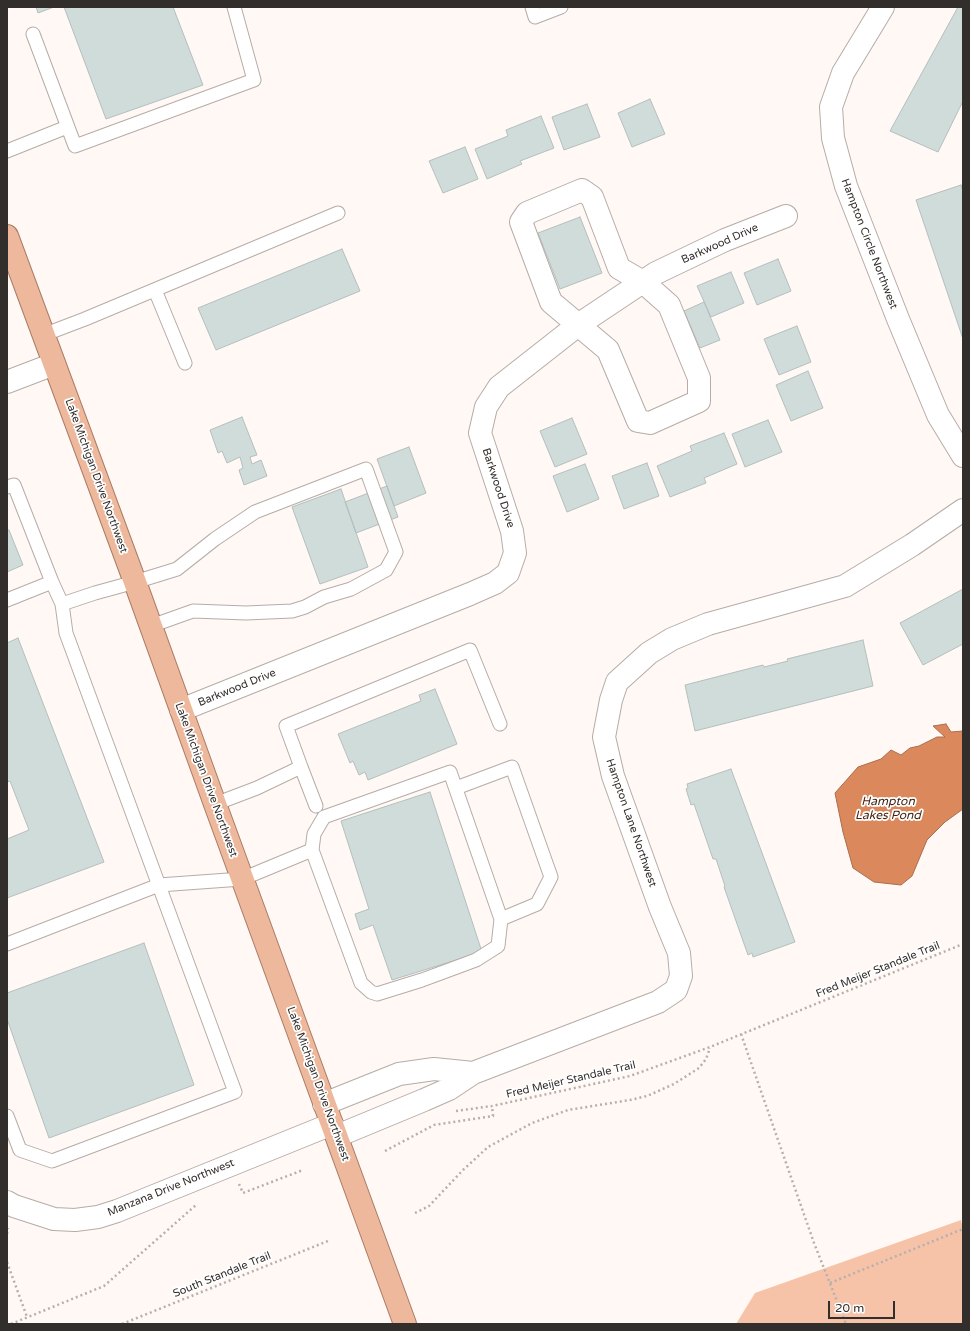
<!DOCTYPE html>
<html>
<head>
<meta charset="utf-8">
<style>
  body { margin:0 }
  #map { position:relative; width:970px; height:1331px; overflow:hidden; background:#fff8f5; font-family:"Varela Round",sans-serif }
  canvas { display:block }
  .frame { position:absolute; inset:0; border:8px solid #322e2c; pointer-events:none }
  .scale { position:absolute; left:828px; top:1301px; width:67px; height:18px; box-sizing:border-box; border:2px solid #322e2c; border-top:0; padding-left:5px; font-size:12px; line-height:14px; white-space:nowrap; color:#322e2c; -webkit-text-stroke:3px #fff; paint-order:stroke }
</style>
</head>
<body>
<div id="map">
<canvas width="970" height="1331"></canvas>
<div class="frame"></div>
<div class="scale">20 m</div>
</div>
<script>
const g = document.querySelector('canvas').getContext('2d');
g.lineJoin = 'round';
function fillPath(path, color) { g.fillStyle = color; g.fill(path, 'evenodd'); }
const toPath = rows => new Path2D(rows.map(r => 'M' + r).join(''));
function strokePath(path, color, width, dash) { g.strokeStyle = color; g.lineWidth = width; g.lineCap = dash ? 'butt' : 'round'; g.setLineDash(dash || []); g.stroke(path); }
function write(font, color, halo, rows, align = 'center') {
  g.font = font + ' "Varela Round",sans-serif'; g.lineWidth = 3.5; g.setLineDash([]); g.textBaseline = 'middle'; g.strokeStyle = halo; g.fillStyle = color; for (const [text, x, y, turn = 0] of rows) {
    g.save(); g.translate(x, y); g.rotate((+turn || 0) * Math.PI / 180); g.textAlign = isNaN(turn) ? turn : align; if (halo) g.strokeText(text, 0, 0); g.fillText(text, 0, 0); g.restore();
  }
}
fillPath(toPath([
  [961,1220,963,1229,963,1324,736,1324,755,1293]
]), '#f6c3a8');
const water = toPath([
  [946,724,951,732,963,731,963,809,945,822,927,840,912,876,901,885,874,882,853,868,843,832,835,793,858,767,881,759,891,750,901,755,910,748,919,746,937,737,945,737,933,726,946,724]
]);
fillPath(water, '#db895c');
strokePath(water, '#a86e4e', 1);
const building = toPath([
  [36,7,54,7,38,13,36,7],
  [64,7,173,7,203,85,106,119,64,7],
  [958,7,963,7,963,101,938,152,890,131,958,7],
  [650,99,665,134,632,147,618,113,650,99],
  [587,104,600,137,564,150,552,117,587,104],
  [541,116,554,148,520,161,522,164,487,179,475,149,508,136,506,130,541,116],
  [465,147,478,179,443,193,429,161,465,147],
  [961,185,963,191,963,339,916,200,961,185],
  [580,217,602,273,560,289,538,233,580,217],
  [342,249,360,291,216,350,198,308,342,249],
  [778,259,791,291,757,305,744,273,778,259],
  [731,272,744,303,711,317,697,286,731,272],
  [704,302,720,340,700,348,684,311,704,302],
  [797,326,811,362,779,375,764,339,797,326],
  [808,371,823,408,791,421,776,385,808,371],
  [242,417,257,455,250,457,252,464,261,460,267,476,244,485,239,470,243,468,240,457,227,463,222,451,218,453,210,430,242,417],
  [572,418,587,454,555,467,540,431,572,418],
  [768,420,782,452,745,467,732,434,768,420],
  [724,433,737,464,704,478,706,483,670,497,657,466,692,451,690,446,724,433],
  [409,447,426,493,394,506,377,459,409,447],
  [647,463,659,496,624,509,612,476,647,463],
  [585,464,599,499,567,512,553,476,585,464],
  [387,486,398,517,356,533,345,502,387,486],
  [341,489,368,567,320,584,292,507,341,489],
  [7,530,9,530,23,565,7,572,7,530],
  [963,589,963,644,923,665,900,623,963,589],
  [18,638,104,862,7,898,7,839,29,830,10,781,7,782,7,643,18,638],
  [863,640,873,686,695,731,685,685,763,665,764,667,788,661,787,659,863,640],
  [435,689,457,744,368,780,365,772,359,775,353,761,350,763,338,734,421,701,419,695,435,689],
  [731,769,795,942,753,957,752,953,748,955,724,887,725,886,716,859,713,859,694,804,691,805,686,789,688,788,687,784,731,769],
  [430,792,482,952,392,980,373,925,360,930,355,914,369,909,341,821,430,792],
  [144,943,194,1085,49,1138,7,1019,7,993,144,943]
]);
fillPath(building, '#cfdcda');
strokePath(building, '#b3bfbe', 1);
const service = toPath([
  [532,7,535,17,561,7],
  [33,34,75,146,254,80,234,7],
  [7,151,67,127],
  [155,290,185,363],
  [43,335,85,319,338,213],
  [7,487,14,485,52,582],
  [7,600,52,582,62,604,66,633,235,1092,52,1161,20,1150,7,1116],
  [62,604,95,593,135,582,177,569,215,539,255,512,366,469,396,552,386,570,351,589,324,597,305,607,292,611,246,613,193,611,151,626],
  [301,767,316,806],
  [456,788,512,767,551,877,537,904,501,919],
  [215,804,257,788,301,767,286,726,470,650,500,724],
  [7,944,159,885,242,879,312,850,314,834,324,817,450,772,501,919,498,946,476,960,422,980,377,994,371,992,361,983,312,850]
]);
const minor = toPath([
  [883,7,843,73,831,107,833,138,846,186,898,319,938,415,963,456],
  [582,190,592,197,619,268,643,282,669,305,699,378,699,401,650,423,638,421,608,350,551,302,521,222,527,213,582,190],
  [7,382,54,364],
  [181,710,470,594,495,583,508,573,515,553,512,531,480,433,486,407,499,387,578,325,656,273,725,240,786,216],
  [324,1104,399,1074,434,1069,473,1073],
  [337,1136,424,1100,449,1089,473,1073,658,1002,676,990,681,976,679,953,660,907,613,776,604,737,611,700,617,682,649,653,672,639,708,624,845,586,912,545,963,510],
  [7,1202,14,1206,54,1219,75,1220,98,1217,117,1211,332,1124]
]);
const trunk = toPath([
  [7,236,135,582,215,804,405,1324]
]);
strokePath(service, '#b6aca7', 15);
strokePath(minor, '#b6aca7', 24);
strokePath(trunk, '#a97c65', 24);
strokePath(toPath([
  [741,1034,814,1243,846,1324],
  [456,1111,492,1106,630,1076,710,1047,963,944],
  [385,1151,434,1125,493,1116,492,1106],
  [239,1184,243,1193,303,1170],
  [415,1213,429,1206,463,1170,488,1147,532,1123,568,1110,630,1100,647,1096,674,1084,699,1068,706,1059,710,1048],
  [7,1234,8,1228],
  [7,1262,27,1317],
  [830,1283,963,1229],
  [11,1324,104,1286,196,1205],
  [122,1324,328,1241]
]), '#b6b0ad', 2.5, [2, 3]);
strokePath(service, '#fff', 13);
strokePath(minor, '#fff', 22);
strokePath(trunk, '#eeb89c', 22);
write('11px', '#322e2c', '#fff', [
  ["Barkwood Drive",720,244,-24],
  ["Hampton Circle Northwest",869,244,69],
  ["Lake Michigan Drive Northwest",96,476,70],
  ["Barkwood Drive",498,488,72],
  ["Barkwood Drive",237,688,-22],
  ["Lake Michigan Drive Northwest",206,780,70],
  ["Hampton Lane Northwest",631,823,71],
  ["Fred Meijer Standale Trail",878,970,-22],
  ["Fred Meijer Standale Trail",571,1080,-13],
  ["Lake Michigan Drive Northwest",318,1084,70],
  ["Manzana Drive Northwest",171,1188,-22],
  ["South Standale Trail",222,1275,-22]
]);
write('italic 12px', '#462412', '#fff', [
  ["Hampton",888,802],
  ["Lakes Pond",888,816]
]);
</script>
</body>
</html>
